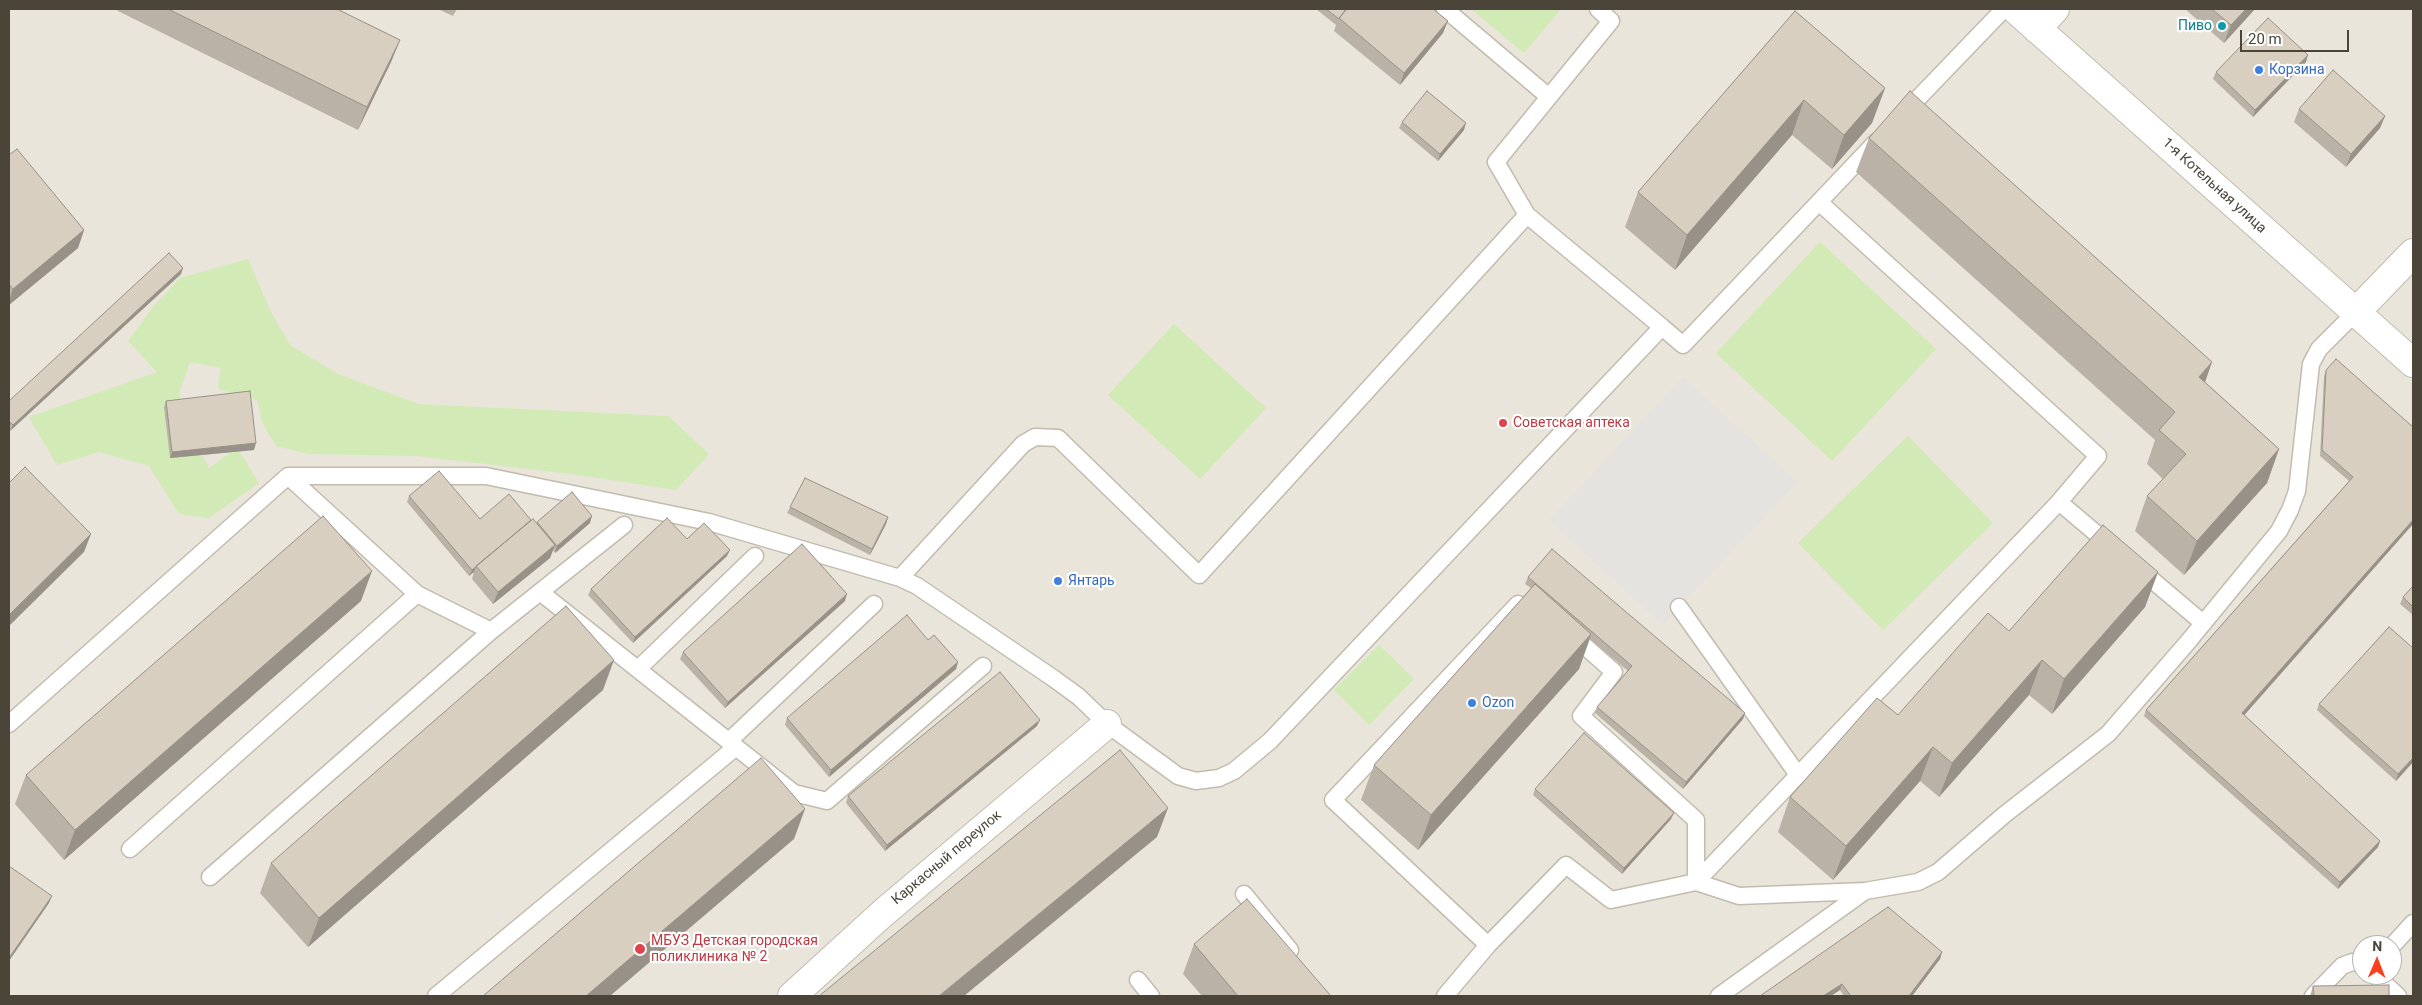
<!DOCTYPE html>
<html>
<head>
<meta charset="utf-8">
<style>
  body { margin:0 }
  #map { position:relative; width:2422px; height:1005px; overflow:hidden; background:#f6f3ec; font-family:Roboto,sans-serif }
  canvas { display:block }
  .frame { position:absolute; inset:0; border:10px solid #4b4439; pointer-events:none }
  .north { position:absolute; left:2352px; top:935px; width:50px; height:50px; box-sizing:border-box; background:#fff; border:1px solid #b7b4b0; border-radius:50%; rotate:1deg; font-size:14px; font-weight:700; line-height:20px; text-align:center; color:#4b4439 }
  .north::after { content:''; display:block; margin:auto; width:18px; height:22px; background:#fc3f1d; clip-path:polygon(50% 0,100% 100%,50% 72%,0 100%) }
  .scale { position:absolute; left:2240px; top:30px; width:109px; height:22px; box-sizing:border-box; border:2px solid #4b4439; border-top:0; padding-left:6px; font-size:15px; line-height:18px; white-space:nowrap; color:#4b4439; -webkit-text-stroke:4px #fff; paint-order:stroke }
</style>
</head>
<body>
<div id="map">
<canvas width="2422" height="1005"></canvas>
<div class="frame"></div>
<div class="north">N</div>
<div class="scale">20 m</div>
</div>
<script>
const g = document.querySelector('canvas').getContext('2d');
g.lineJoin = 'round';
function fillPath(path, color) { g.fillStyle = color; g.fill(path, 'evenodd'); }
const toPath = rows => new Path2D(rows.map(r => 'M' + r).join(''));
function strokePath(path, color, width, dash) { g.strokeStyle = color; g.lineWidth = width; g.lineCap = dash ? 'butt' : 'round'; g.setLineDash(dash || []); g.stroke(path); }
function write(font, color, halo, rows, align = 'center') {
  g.font = font + ' Roboto,sans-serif'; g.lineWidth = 4.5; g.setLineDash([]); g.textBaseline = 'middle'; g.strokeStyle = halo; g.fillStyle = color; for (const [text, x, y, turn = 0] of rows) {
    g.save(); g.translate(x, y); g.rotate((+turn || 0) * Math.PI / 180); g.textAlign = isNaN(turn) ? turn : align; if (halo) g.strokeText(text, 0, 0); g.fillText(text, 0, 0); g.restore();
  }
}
fillPath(toPath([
  [9,9,2413,9,2413,996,9,996],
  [2362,945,2392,945,2392,975,2362,975]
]), '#eae5da');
fillPath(toPath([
  [1471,9,1561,9,1524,53],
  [1820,242,1936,349,1832,461,1716,353],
  [248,259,270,310,290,345,338,374,419,404,668,416,709,454,676,490,572,474,416,456,309,454,276,446,262,422,257,400,218,389,221,368,190,362,179,393,187,427,209,468,237,448,259,483,209,518,179,514,149,466,99,452,57,465,29,417,157,372,128,341,153,307,180,278],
  [1174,324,1266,408,1200,479,1108,395],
  [1908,436,1993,523,1883,630,1798,543],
  [1379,645,1414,679,1369,725,1334,690]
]), '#d2eab5');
fillPath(toPath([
  [1683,377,1797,482,1663,625,1549,520]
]), '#e5e3e0');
const service = toPath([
  [1445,9,1549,97],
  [1903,114,2004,9],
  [1527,215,1496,162,1611,21,1598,9],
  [1662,327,1683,345,1876,142],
  [2059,502,2111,546],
  [2138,568,2203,623],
  [540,592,794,793,827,801,983,666],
  [1518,604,1333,800,1488,945,1566,865,1611,900,1696,882,1739,896,1865,891,1918,882,1938,872,2004,815,2108,734,2187,643,2279,531,2290,510,2297,491,2311,364,2319,349,2356,312],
  [1679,607,1798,775],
  [491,631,624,525],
  [1571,634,1614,672,1581,716,1696,820,1696,882],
  [638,669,755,556],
  [9,724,288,476,486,476,709,522,900,578,917,586,1053,678,1079,697,1107,724,1178,776,1196,781,1219,778,1234,771,1270,741,1662,327,1527,215,1199,575,1058,438,1035,437,1023,444,900,578],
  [729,741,874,604],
  [130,849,417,594,288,476],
  [210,877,491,631,417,594],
  [1696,882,2059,502,2098,456,1819,202],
  [1244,894,1290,950],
  [2392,946,2413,923],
  [2375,975,2398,996],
  [1138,980,1151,996],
  [436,996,736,747],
  [1445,996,1488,945],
  [1719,996,1865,891],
  [2313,996,2342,966,2352,962,2362,964]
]);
const minor = toPath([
  [2037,29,2055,9],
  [2356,312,2413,253],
  [792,996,883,913,1107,724]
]);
const tertiary = toPath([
  [2015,9,2413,363]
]);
strokePath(service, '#c2bbae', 19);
strokePath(minor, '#c2bbae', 30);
strokePath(tertiary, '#c2bbae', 30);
strokePath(service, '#fff', 16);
strokePath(minor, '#fff', 28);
strokePath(tertiary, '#fff', 28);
fillPath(toPath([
  [114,9,337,9,400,40,391,62,358,130],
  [438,9,457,9,453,16],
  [1316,9,1433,9,1443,33,1400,85,1334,31,1336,25],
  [2185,9,2255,9,2224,43],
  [1795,11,1885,88,1872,123,1832,169,1792,135,1675,270,1625,227,1638,192],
  [2306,62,2253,117,2213,79,2216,72],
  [2299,109,2385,116,2380,128,2346,167,2294,122],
  [1402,122,1464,130,1438,161,1399,128],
  [1869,138,2205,382,2279,449,2267,483,2184,575,2135,531,2147,496,2163,479,2147,464,2155,440,1856,172],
  [9,155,84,230,78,248,9,305],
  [181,274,10,431,9,430,9,401],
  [2326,370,2413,427,2413,524,2244,715,2380,841,2378,847,2338,889,2144,716,2146,710,2349,481,2320,456,2324,376],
  [166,401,254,450,170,458,164,407],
  [409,496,480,519,531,520,530,522,536,523,537,522,590,523,555,553,553,550,550,558,493,604,472,579,474,572,469,576,407,502],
  [790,507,888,517,886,524,870,555,787,513],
  [687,539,727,556,633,643,588,595,591,589],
  [2158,572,2145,607,2052,714,2029,695,1939,797,1920,781,1833,880,1778,832,1790,797,2009,631],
  [1528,577,1745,713,1743,719,1683,789,1595,713,1597,707,1628,671,1590,639,1579,669,1418,850,1361,800,1374,765,1531,588,1525,584],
  [2413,586,2413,615,2400,604,2403,597],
  [361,601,64,860,15,804,26,775],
  [845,601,725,708,680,659,683,652],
  [928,640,958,662,956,669,829,777,785,725,787,718],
  [603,690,308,947,260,893,271,863],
  [2319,704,2413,762,2396,781,2317,710],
  [1037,726,885,851,846,803,848,796],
  [1535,789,1671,819,1622,874,1533,795],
  [1194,944,1331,996,1202,996,1183,974],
  [1942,952,1940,959,1912,996,1844,996,1840,990,1760,996],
  [2313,986,2389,996,2310,996]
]), '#bab2a6');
fillPath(toPath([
  [2246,9,2255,9,2224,43,2231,25],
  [1448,21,1443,33,1400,85,1404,73],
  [400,40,391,62,358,130,367,107],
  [2308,55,2306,62,2253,117,2255,110],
  [1885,88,1872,123,1832,169,1844,135],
  [1804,100,1792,135,1675,270,1687,235],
  [2385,116,2380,128,2346,167,2351,154],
  [1466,123,1464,130,1438,161,1440,154],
  [84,230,78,248,9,305,9,301,13,289],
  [183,268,181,274,10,431,13,425],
  [2212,362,2200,397,2199,377],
  [256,443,254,450,170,458,172,452],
  [2279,449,2267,483,2184,575,2197,541],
  [592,516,590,523,555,553,557,546],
  [888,517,886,524,870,555,872,549],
  [531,520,528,527,476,566,474,572,469,576,472,570],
  [2413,520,2413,524,2240,720,2242,713],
  [91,534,84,552,9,626,9,615],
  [555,545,550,558,493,604,498,592],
  [730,550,727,556,633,643,635,637],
  [372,571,361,601,64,860,75,830],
  [2158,572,2145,607,2052,714,2064,679],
  [847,594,845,601,725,708,728,702],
  [1591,634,1579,669,1418,850,1431,815],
  [614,660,603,690,308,947,319,918],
  [2042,660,2029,695,1939,797,1952,763],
  [958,662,956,669,829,777,831,770],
  [1745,713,1743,719,1683,789,1686,782],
  [1040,720,1037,726,885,851,887,845],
  [1933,747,1920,781,1833,880,1846,846],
  [2413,758,2413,762,2396,781,2398,774],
  [1168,808,1157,837,964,996,939,996],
  [805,809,794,839,610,996,586,996],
  [1674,813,1671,819,1622,874,1624,868],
  [2380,841,2378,847,2338,889,2340,882],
  [52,896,49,903,9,961,9,958],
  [1942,952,1940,959,1912,996,1909,996],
  [1842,984,1840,990,1831,996,1823,996]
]), '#979187');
const building = toPath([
  [168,9,337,9,400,40,367,107,168,9],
  [1326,9,1346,9,1339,19,1326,9],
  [1347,9,1433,9,1448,21,1404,73,1339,18,1347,9],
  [2212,9,2246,9,2231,25,2212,9],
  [1795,11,1885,88,1844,135,1804,100,1687,235,1638,192,1795,11],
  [2268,18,2308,55,2255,110,2216,72,2268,18],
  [2333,70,2385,116,2351,154,2299,109,2333,70],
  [1427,91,1466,123,1440,154,1402,122,1427,91],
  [1910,91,2212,362,2199,377,2279,449,2197,541,2147,496,2186,454,2159,430,2175,412,1869,138,1910,91],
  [17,149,84,230,13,289,9,284,9,155,17,149],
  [169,253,183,268,13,425,9,421,9,401,169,253],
  [2336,359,2413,427,2413,520,2242,713,2380,841,2340,882,2146,710,2353,477,2322,450,2326,370,2336,359],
  [250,391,256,443,172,452,166,401,250,391],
  [25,467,91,534,9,615,9,483,25,467],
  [439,471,480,519,509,494,531,520,472,570,409,496,439,471],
  [805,478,888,517,872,549,790,507,805,478],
  [572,492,592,516,557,546,537,522,572,492],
  [323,516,372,571,75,830,26,775,323,516],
  [667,518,687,539,704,523,730,550,635,637,591,589,667,518],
  [533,519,555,545,498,592,476,566,533,519],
  [2103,525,2158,572,2064,679,2042,660,1952,763,1933,747,1846,846,1790,797,1877,698,1898,715,1988,613,2009,631,2103,525],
  [802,544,847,594,728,702,683,652,802,544],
  [1552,549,1745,713,1686,782,1597,707,1632,666,1528,577,1552,549],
  [1535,584,1591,634,1431,815,1374,765,1535,584],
  [2413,586,2413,607,2403,597,2413,586],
  [566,606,614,660,319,918,271,863,566,606],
  [907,615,928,640,934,635,958,662,831,770,787,718,907,615],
  [2389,627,2413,648,2413,758,2398,774,2319,704,2389,627],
  [1000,672,1040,720,887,845,848,796,1000,672],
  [1584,733,1674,813,1624,868,1535,789,1584,733],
  [1120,750,1168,808,939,996,819,996,1120,750],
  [761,758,805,809,586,996,483,996,761,758],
  [9,866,52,896,9,958,9,866],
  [1247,899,1331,996,1238,996,1194,944,1247,899],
  [1888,907,1942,952,1909,996,1851,996,1842,984,1823,996,1760,996,1888,907],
  [2389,985,2389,996,2314,996,2313,986,2389,985]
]);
fillPath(building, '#d8cfc1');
strokePath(building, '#979187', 1);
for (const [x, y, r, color] of [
  [2222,26,5,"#0f9aa8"],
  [2259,70,5,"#3f7fe0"],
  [1503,423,5,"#e0444e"],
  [1058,581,5,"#3f7fe0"],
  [1472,703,5,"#3f7fe0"],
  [640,949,6,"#e0444e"]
]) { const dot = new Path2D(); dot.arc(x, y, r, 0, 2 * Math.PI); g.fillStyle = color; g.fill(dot); strokePath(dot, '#fff', 2); }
write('14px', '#0d838f', '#fff', [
  ["Пиво",2212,26]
], 'right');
write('14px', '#366cbe', '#fff', [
  ["Корзина",2269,70],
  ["Янтарь",1068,581],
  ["Ozon",1482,703]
], 'left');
write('14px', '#4b4439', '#fff', [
  ["1-я Котельная улица",2214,186,42],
  ["Каркасный переулок",947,858,-40]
]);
write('14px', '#be3a42', '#fff', [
  ["Советская аптека",1513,423],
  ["МБУЗ Детская городская",651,941],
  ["поликлиника № 2",651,957]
], 'left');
</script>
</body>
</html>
